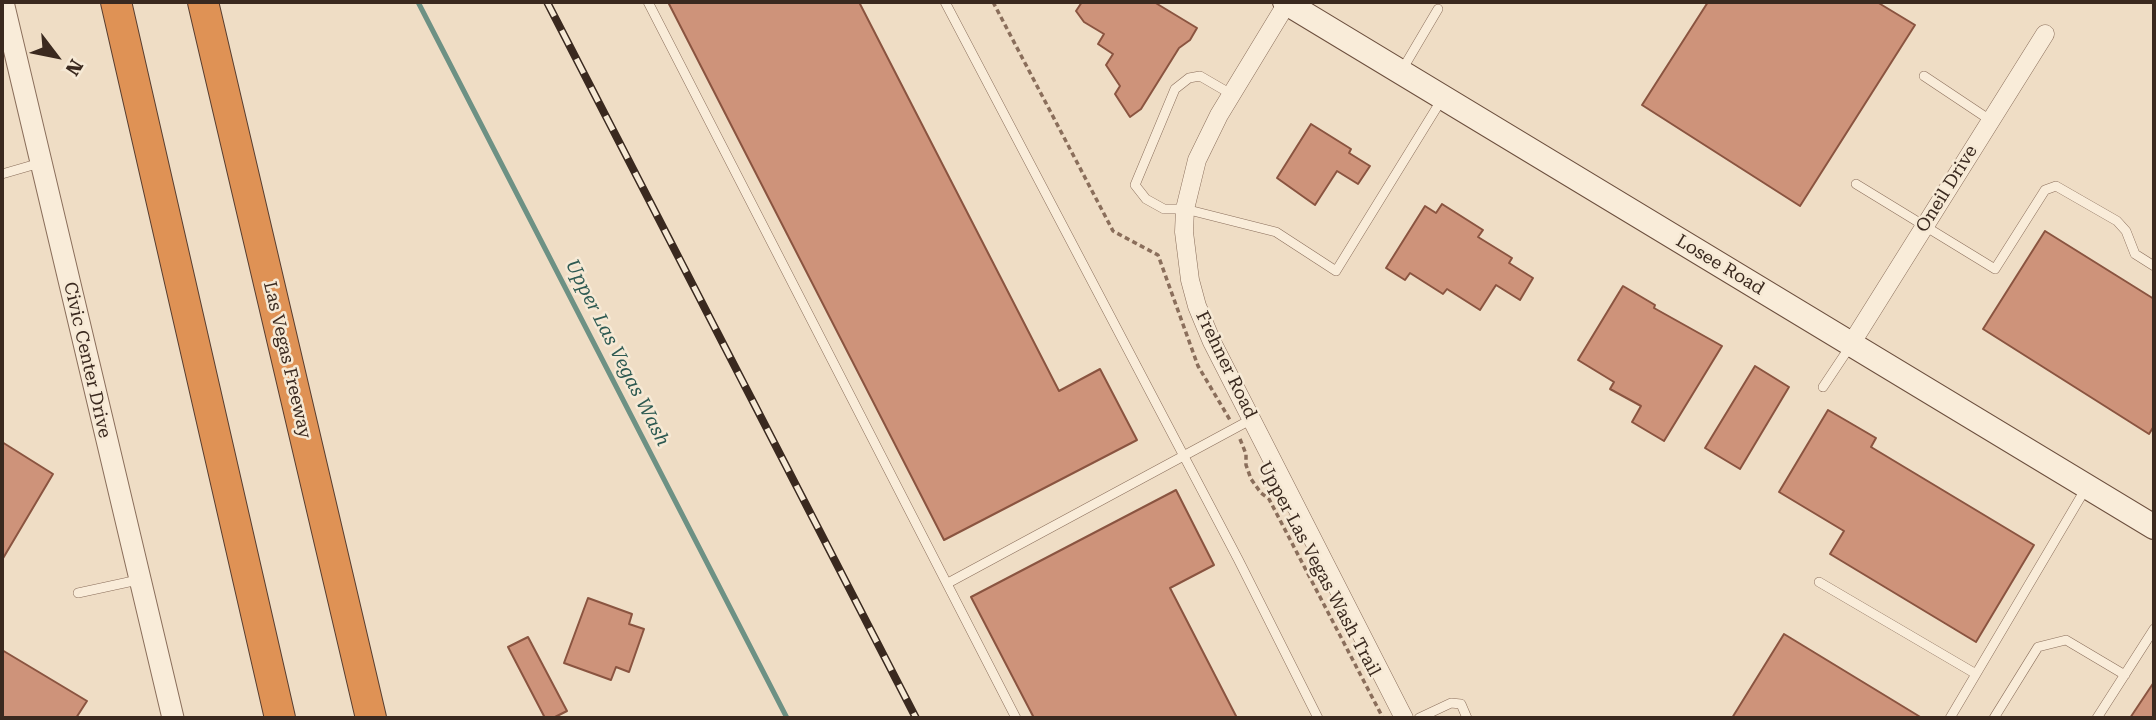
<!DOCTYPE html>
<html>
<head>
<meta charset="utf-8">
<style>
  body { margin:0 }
  #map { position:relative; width:2156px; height:720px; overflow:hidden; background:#efddc5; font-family:"Roboto Serif",serif }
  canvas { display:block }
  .frame { position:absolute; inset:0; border:4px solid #3a291f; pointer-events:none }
  .north { position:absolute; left:21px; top:21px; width:70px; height:70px; -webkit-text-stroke:5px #f6e9d5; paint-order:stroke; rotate:122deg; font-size:19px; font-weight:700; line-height:28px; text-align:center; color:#3a291f }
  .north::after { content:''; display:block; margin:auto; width:24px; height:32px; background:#3a291f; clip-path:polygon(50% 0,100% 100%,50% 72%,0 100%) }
</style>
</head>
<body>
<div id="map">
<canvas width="2156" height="720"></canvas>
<div class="frame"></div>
<div class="north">N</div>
</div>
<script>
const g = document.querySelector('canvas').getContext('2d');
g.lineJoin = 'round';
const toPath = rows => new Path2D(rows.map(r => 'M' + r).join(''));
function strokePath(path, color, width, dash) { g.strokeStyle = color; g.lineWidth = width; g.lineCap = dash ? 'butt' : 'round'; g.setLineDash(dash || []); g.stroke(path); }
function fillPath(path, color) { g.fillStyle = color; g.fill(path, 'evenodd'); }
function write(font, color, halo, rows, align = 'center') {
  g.font = font + ' "Roboto Serif",serif'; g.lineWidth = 5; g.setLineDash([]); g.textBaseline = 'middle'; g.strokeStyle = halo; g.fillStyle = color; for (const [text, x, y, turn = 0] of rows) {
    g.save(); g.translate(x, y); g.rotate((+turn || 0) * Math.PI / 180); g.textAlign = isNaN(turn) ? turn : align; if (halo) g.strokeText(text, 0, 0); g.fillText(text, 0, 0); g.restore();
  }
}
strokePath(toPath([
  [418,2,787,718]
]), '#6d9184', 5);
const building = toPath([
  [668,2,859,2,1059,391,1100,369,1137,440,944,540,668,2],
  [1082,2,1154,2,1197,28,1190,40,1179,48,1141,109,1130,117,1115,94,1120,86,1106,65,1113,54,1098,44,1104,34,1084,22,1076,11,1082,2],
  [1708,2,1877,2,1915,25,1800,206,1642,105,1708,2],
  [1311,124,1351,149,1349,153,1370,166,1358,184,1337,171,1315,205,1277,178,1311,124],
  [1442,204,1483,230,1478,237,1512,258,1509,263,1533,278,1520,300,1496,285,1480,310,1447,289,1443,294,1410,273,1405,280,1386,268,1425,206,1436,213,1442,204],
  [2045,231,2154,299,2154,426,2149,434,1983,329,2045,231],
  [1623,286,1655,305,1654,308,1722,346,1664,441,1632,422,1641,406,1610,389,1614,382,1578,360,1623,286],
  [1755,366,1789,387,1740,469,1705,448,1755,366],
  [1828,410,1876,438,1871,447,2034,545,1976,642,1830,554,1844,531,1779,492,1828,410],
  [2,442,53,474,2,560,2,442],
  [1176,490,1214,565,1170,588,1237,718,1034,718,971,597,1176,490],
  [588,598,632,614,629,624,644,629,629,672,616,667,611,680,564,663,588,598],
  [1784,634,1922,718,1732,718,1784,634],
  [528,637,567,711,553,718,545,718,508,647,528,637],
  [2,650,87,701,76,718,2,718,2,650],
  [2154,682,2154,718,2130,718,2154,682]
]);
fillPath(building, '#ce937a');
strokePath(building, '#8a5440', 2);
const service = toPath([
  [648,2,1016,718],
  [945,2,1238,559,1318,718],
  [1402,70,1438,9],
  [1924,76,1990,120],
  [1231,94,1200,76,1189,78,1175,89,1135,185,1146,199,1164,209,1185,209,1276,232,1336,271,1442,99],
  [2,174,40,163],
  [1856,184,1995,269,2045,190,2056,186,2117,221,2126,231,2135,254,2154,266],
  [1823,387,1851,345],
  [1819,582,1976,674],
  [948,583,1252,419],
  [78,593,138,580],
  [1419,718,1451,703,1461,704,1467,718],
  [1950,718,2086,488],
  [1994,718,2038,647,2066,640,2125,675],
  [2097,718,2154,629]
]);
const minor = toPath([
  [1287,3,1219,115,1197,160,1185,209,1184,232,1190,280,1197,306,1212,342,1404,718],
  [1851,344,2045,34]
]);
const tertiary = toPath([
  [3,2,173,718]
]);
const secondary = toPath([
  [1285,2,2154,527]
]);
const motorway = toPath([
  [116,2,280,718],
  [203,2,371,718]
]);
strokePath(service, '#8a6e5b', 10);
strokePath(minor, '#8a6e5b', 19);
strokePath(tertiary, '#8a6e5b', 23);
strokePath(secondary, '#6c4f3e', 26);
strokePath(motorway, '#583d2f', 32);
strokePath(toPath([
  [993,2,1113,231,1158,255,1198,366,1230,420],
  [1240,439,1246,454,1246,465,1251,479,1261,493,1269,499,1383,718]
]), '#8a6e5b', 3.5, [5, 3.5]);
strokePath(service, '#f9ecd9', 9);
strokePath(minor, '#f9ecd9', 18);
strokePath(tertiary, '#f9ecd9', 21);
strokePath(secondary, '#f9ecd9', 24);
strokePath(motorway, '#df9255', 30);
const rail = toPath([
  [547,2,916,718]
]);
strokePath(rail, '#3a291f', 8);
strokePath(rail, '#f6e9d5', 5, [16]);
write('18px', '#3a291f', '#f6e9d5', [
  ["Oneil Drive",1947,189,-58],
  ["Losee Road",1720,265,31],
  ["Civic Center Drive",87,360,77],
  ["Las Vegas Freeway",287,360,77],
  ["Frehner Road",1226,365,64],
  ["Upper Las Vegas Wash Trail",1319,569,62]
]);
write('italic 19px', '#2e5a52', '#f6e9d5', [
  ["Upper Las Vegas Wash",617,353,63]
]);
</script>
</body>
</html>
